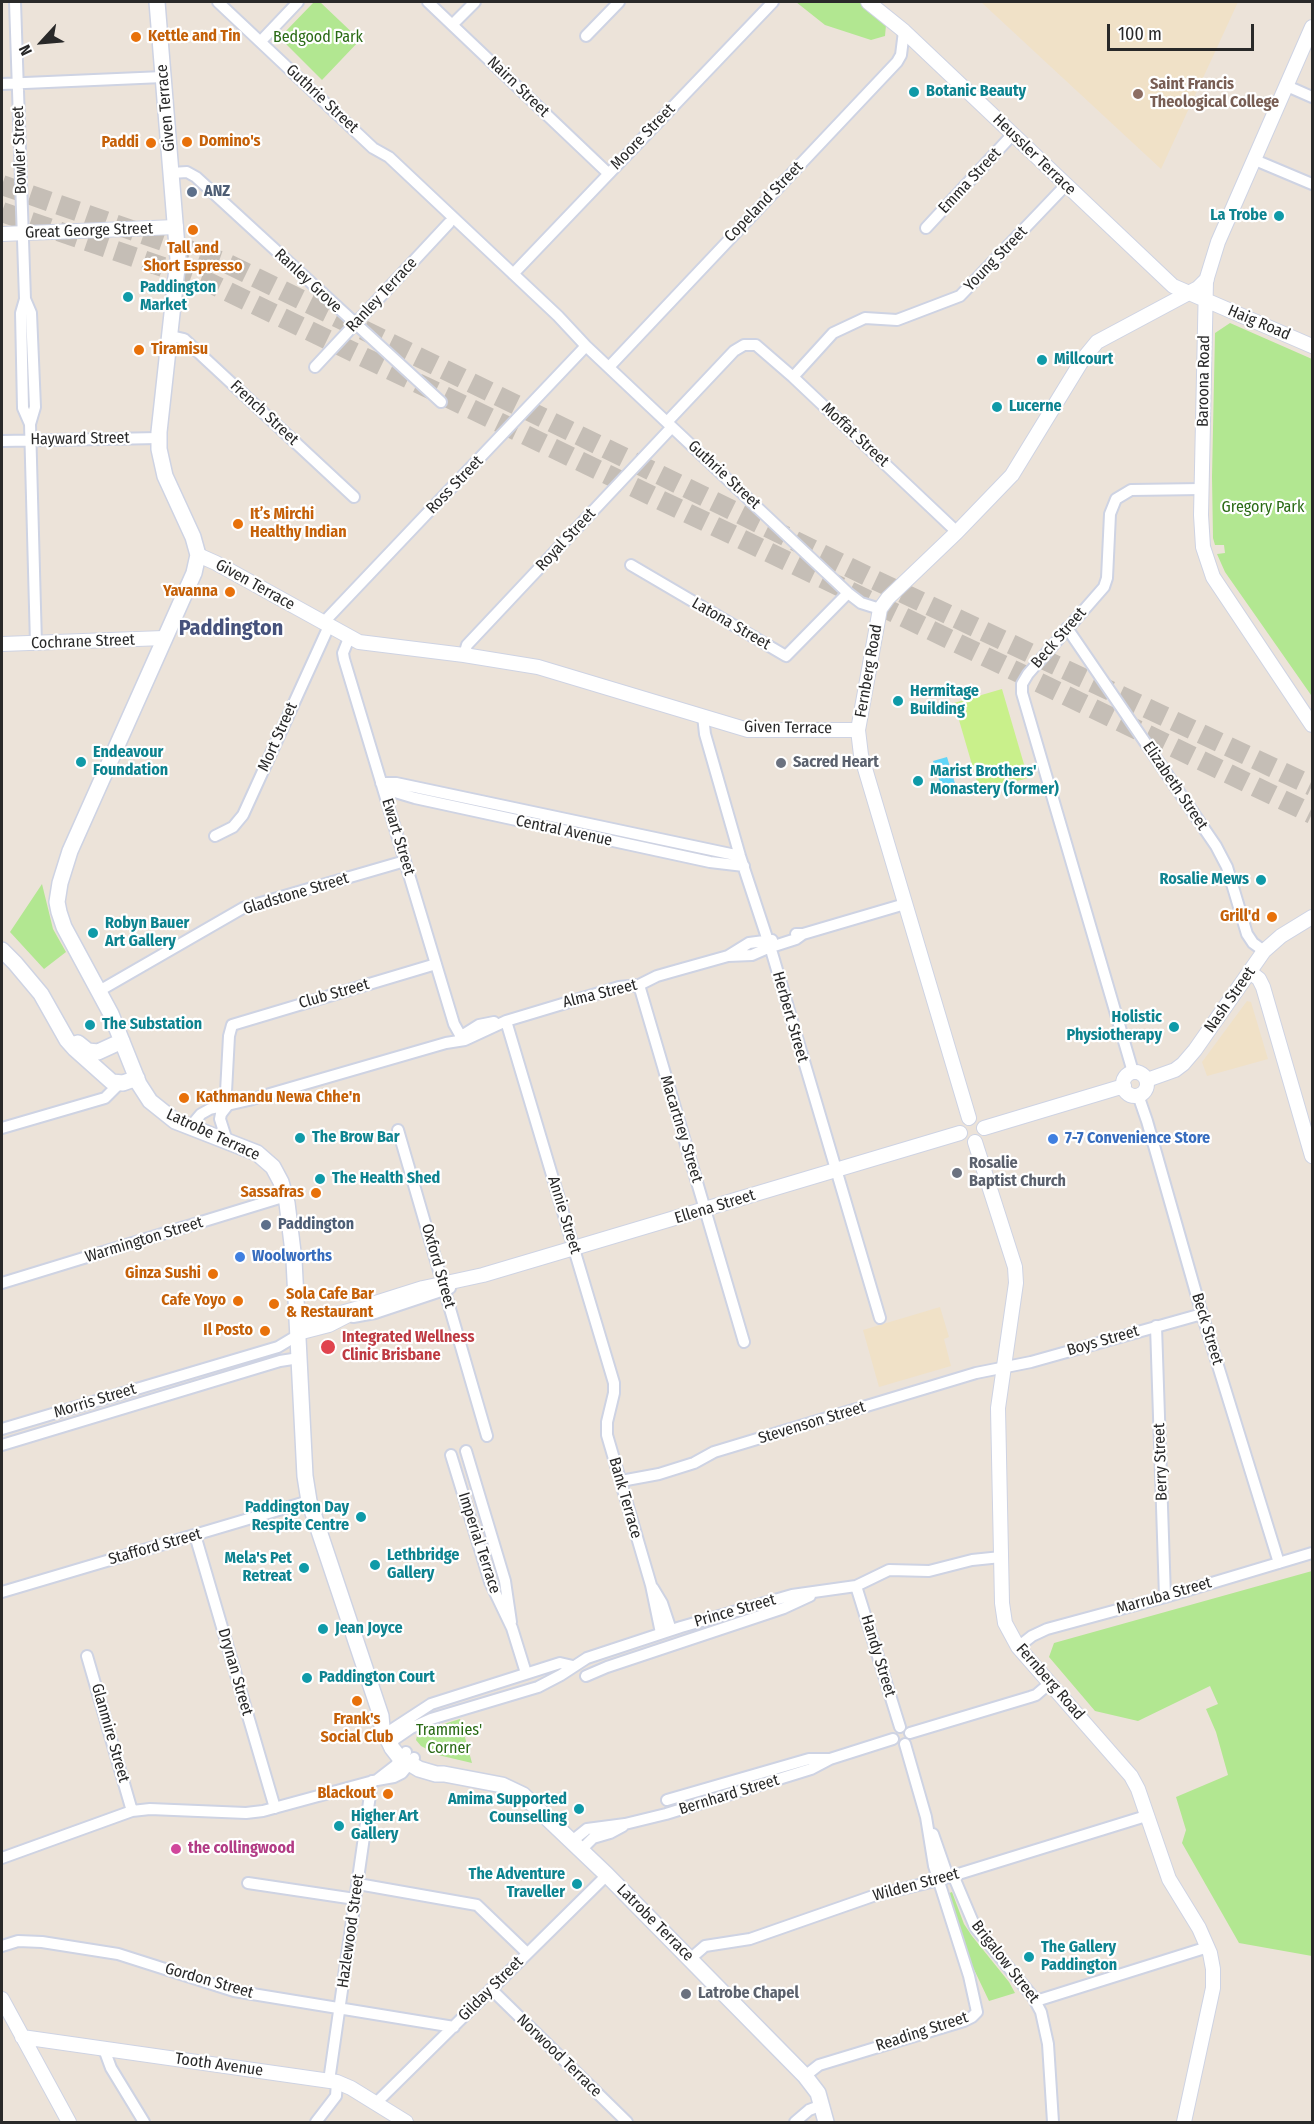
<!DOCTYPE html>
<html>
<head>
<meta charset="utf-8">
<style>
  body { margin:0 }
  #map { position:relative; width:1314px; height:2124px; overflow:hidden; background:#ece3d9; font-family:"Fira Sans Condensed",sans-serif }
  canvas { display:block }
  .frame { position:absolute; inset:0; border:3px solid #292929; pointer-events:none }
  .north { position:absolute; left:12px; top:12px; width:60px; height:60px; -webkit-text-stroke:4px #fff; paint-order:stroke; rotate:244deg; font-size:16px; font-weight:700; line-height:24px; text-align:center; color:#292929 }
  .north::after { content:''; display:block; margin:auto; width:21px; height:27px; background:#292929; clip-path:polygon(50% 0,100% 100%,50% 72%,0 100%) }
  .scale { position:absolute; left:1107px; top:24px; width:147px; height:27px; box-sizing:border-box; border:3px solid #292929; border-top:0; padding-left:8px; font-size:18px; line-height:21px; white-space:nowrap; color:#292929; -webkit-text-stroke:4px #fff; paint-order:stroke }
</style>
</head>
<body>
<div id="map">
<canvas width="1314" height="2124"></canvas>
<div class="frame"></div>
<div class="north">N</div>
<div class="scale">100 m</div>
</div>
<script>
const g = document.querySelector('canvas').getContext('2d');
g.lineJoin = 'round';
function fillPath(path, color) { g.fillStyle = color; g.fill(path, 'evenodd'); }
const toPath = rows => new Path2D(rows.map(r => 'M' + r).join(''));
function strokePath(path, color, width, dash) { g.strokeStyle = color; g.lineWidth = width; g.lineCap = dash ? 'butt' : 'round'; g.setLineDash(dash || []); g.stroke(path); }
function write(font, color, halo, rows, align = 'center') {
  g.font = font + ' "Fira Sans Condensed",sans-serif'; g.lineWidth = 4.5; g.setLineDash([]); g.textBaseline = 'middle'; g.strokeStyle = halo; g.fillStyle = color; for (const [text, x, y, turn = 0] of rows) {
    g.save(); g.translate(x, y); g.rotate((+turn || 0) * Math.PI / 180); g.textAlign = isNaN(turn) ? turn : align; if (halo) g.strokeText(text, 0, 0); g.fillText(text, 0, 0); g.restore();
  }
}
fillPath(toPath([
  [981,2,1238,2,1161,169],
  [1247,1001,1251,1002,1268,1059,1207,1076,1202,1062],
  [940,1307,949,1337,944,1339,951,1366,879,1387,863,1330]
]), '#f0e1c7');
fillPath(toPath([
  [314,2,320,2,360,40,322,80,282,40,283,34],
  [796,2,859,2,886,25,885,36,871,40,825,25],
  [1230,323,1312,359,1312,694,1311,695,1225,572,1217,554,1225,553,1224,545,1215,545,1213,538,1212,477,1215,333],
  [42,884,53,929,66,952,44,969,10,932],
  [1312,1571,1312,1956,1239,1943,1182,1843,1186,1830,1176,1797,1228,1775,1216,1732,1206,1709,1218,1704,1210,1686,1138,1721,1095,1711,1049,1657,1054,1643],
  [460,1719,472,1763,438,1755,421,1746,416,1740,418,1732],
  [952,1892,964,1924,972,1936,1009,1982,1015,1993,989,2001,970,1961,955,1920,947,1894]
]), '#b2e791');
fillPath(toPath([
  [1002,689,1028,778,980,792,954,703]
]), '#c9f08b');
fillPath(toPath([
  [947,757,957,790,944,795,933,761]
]), '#63d5f7');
strokePath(toPath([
  [2,185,226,263,873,579,1312,786],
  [2,212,210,283,1312,814]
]), '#c5beb6', 20, [20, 10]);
const minor = toPath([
  [15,2,25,299,31,313,35,407,30,424,36,644],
  [218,2,373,148,389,157,558,316,586,346,848,593,861,603,880,609],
  [428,2,608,173],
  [453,24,475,2],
  [586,36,619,2],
  [261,41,298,2],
  [2,84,163,77],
  [1287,86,1312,97],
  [1255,160,1312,184],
  [171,173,187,172,196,177,441,402],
  [926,228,1013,134],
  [513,274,773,2],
  [25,299,21,313,23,408,30,424],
  [171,336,184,339,354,497],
  [315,367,449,223],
  [609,367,897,62,901,55,904,31],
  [793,377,833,333,865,318,897,320,960,296,1066,185],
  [667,422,734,351,744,345,756,345,793,377,957,532],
  [2,441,159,438],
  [631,565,786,656,848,593],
  [323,623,586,346],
  [1067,628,1216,846,1227,867,1247,934,1253,943,1264,951],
  [349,638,343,653,344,659,454,1024,463,1040],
  [464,655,467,645,672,427],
  [703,716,705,734,740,856,772,953,880,1318],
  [381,783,396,783,740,856],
  [384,791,395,792,415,798,710,862,744,866],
  [215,836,233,827,243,815,329,626],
  [796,934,803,934,905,904],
  [728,956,749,943,772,940],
  [639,985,744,1342],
  [99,991,243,908,405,861],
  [506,1021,614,1383,614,1393,607,1422,607,1435,651,1585,661,1633],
  [460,1037,479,1025,494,1022],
  [1133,1072,1022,693,1022,684,1028,674,1104,587,1107,578,1110,514,1116,499,1131,490,1202,489],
  [1138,1095,1147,1121,1202,1314,1279,1563],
  [228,1105,226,1092,229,1036,232,1025,436,964],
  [190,1127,201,1114,210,1109,249,1100,446,1043,465,1040,506,1021,619,987,639,985,657,976,671,972,728,956,752,955,768,948,796,939,803,934],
  [2,1128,105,1098,120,1083],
  [398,1130,487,1436],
  [227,1141,220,1119,221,1114,228,1105],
  [2,1283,286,1196],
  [353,1317,375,1313,450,1288],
  [1156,1326,1165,1597],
  [2,1429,278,1347,298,1335],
  [2,1445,280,1361,299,1358],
  [466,1451,505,1581,511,1622],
  [451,1455,490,1582,512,1628,526,1673],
  [621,1481,659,1474,694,1463,714,1452,976,1373,1031,1362,1202,1314],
  [195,1535,275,1808],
  [856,1586,900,1727],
  [653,1588,662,1603,671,1630],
  [2,1592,309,1501],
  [1018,1647,1032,1636,1047,1629,1165,1597,1312,1553],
  [87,1656,132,1811],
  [586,1676,607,1667,784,1608,810,1596],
  [910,1733,1030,1697,1036,1695,1050,1683],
  [385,1734,431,1704,560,1663,573,1666],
  [389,1743,411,1728,431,1719,538,1687,561,1675,587,1658,681,1627,792,1595,856,1586,889,1570,929,1571,972,1560,1001,1557],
  [377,1780,395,1766,406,1752],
  [667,1800,809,1759,830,1759],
  [933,1834,948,1877],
  [572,1841,587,1829,625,1824,666,1814,811,1769,830,1759,893,1739],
  [581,1850,593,1838,610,1833,623,1826],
  [2,1858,132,1811,150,1809,246,1813,263,1811,377,1780,394,1777,402,1773,414,1758],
  [953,1875,975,1927,1033,1997,1041,2012,1048,2044,1053,2122],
  [248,1883,355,1899],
  [358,1884,477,1905,527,1953],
  [2,1946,18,1941,42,1942,118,1954,234,1991,454,2027],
  [690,1959,705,1946,750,1939,873,1896,939,1880,1146,1816],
  [491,1989,627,2122],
  [1036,2001,1208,1947],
  [104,2049,111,2068,144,2122],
  [805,2076,819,2065,964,2021,972,2017,977,2012,969,1976,934,1866,926,1817,905,1744],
  [329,2081,372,1781],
  [376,2103,607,1875],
  [316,2122,336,2096,337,2082],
  [795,2122,809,2110,822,2105]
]);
const tertiary = toPath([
  [868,2,904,31,1173,286,1312,346],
  [1312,27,1218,242,1206,281,1201,515,1203,547,1213,577,1312,725],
  [2,234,176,227],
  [198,555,216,563,359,642,464,655,538,667,748,730,858,730],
  [2,644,164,638],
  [1250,972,1259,979,1263,987,1312,1156],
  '1123 1084a12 12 0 1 1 24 0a12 12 0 1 1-24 0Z',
  [1147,1080,1175,1070,1183,1064,1195,1050,1264,951,1281,936,1312,917],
  [969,1118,861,755,858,730,880,609,888,598,957,532,1012,475,1083,359,1097,342,1198,288,1207,279],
  [984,1128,1124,1086],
  [975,1142,1015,1267,1016,1283,998,1408,1002,1603,1005,1623,1018,1647,1131,1776,1138,1789,1169,1879,1199,1928,1210,1953,1213,1969,1213,1988,1184,2122],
  [366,1306,423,1288,483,1275,574,1248,960,1133],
  [297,1319,313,1321,366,1306,329,1325,298,1333],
  [2,1999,69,2122],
  [22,2037,337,2082,351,2088,406,2122]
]);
const secondary = toPath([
  [157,2,178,259,159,432,159,449,165,476,193,537,198,555,194,573,70,851,60,883,57,902,59,912,64,927,111,1014,139,1084,150,1101,175,1121,257,1153,273,1167,281,1182,287,1203,294,1260,305,1476,309,1501,381,1716,382,1727,392,1748,399,1757,419,1769,436,1774,444,1774,502,1785,523,1795,607,1875,805,2076,818,2093,826,2122],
  [2,950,15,963,41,994,67,1040,75,1049,112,1082,123,1083,137,1078],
  [78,1043,88,1051,98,1052,122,1041]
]);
strokePath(minor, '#ced3e3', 14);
strokePath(tertiary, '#ced3e3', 16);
strokePath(secondary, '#ced3e3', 18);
strokePath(minor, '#fff', 10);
strokePath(tertiary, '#fff', 14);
strokePath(secondary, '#fff', 15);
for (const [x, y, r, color] of [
  [136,37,6,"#e8710a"],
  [914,92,6,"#0f9aa8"],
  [1138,94,6,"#8d6e63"],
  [187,142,6,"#e8710a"],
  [151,143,6,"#e8710a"],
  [192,192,6,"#5c6f8a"],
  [1279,216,6,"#0f9aa8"],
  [193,230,6,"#e8710a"],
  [128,297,6,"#0f9aa8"],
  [139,350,6,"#e8710a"],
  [1042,360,6,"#0f9aa8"],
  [997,407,6,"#0f9aa8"],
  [238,524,6,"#e8710a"],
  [230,592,6,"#e8710a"],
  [898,701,6,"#0f9aa8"],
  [81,762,6,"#0f9aa8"],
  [781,763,6,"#6b7280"],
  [918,781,6,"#0f9aa8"],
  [1261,880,6,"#0f9aa8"],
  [1272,917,6,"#e8710a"],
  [93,933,6,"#0f9aa8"],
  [90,1025,6,"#0f9aa8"],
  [1174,1027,6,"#0f9aa8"],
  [184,1098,6,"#e8710a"],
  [300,1138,6,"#0f9aa8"],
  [1053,1139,6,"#3f7fe0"],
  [957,1173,6,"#6b7280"],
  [320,1179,6,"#0f9aa8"],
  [316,1193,6,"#e8710a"],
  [266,1225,6,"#5c6f8a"],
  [240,1257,6,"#3f7fe0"],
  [213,1274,6,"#e8710a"],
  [238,1301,6,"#e8710a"],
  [274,1304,6,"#e8710a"],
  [265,1331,6,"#e8710a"],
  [328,1347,8,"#e0444e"],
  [361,1517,6,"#0f9aa8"],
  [375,1565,6,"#0f9aa8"],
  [304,1568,6,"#0f9aa8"],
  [323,1629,6,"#0f9aa8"],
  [307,1678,6,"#0f9aa8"],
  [357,1701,6,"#e8710a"],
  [388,1794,6,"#e8710a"],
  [579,1809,6,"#0f9aa8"],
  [339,1826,6,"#0f9aa8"],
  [176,1849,6,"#d1479c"],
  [577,1884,6,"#0f9aa8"],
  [1029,1957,6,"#0f9aa8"],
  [686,1994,6,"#6b7280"]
]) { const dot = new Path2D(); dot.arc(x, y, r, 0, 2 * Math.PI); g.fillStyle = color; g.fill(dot); strokePath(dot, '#fff', 2); }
write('bold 16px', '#c56008', '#fff', [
  ["Kettle and Tin",148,37,"left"],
  ["Domino's",199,142,"left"],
  ["Paddi",139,143],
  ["Tall and",193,249,"center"],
  ["Short Espresso",193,267,"center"],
  ["Tiramisu",151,350,"left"],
  ["It’s Mirchi",250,515,"left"],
  ["Healthy Indian",250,533,"left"],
  ["Yavanna",218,592],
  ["Grill'd",1260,917],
  ["Kathmandu Newa Chhe'n",196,1098,"left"],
  ["Sassafras",304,1193],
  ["Ginza Sushi",201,1274],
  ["Sola Cafe Bar",286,1295,"left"],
  ["& Restaurant",286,1313,"left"],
  ["Cafe Yoyo",226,1301],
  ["Il Posto",253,1331],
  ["Frank's",357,1720,"center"],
  ["Social Club",357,1738,"center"],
  ["Blackout",376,1794]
], 'right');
write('16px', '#296a14', '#fff', [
  ["Bedgood Park",318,38],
  ["Gregory Park",1263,508],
  ["Trammies'",449,1731],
  ["Corner",449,1749]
]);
write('bold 16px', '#785e54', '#fff', [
  ["Saint Francis",1150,85],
  ["Theological College",1150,103]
], 'left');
write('16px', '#292929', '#fff', [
  ["Nairn Street",518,87,44],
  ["Guthrie Street",322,99,43],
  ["Given Terrace",166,108,-95],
  ["Moore Street",643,137,-46],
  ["Bowler Street",20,150,-92],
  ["Heussler Terrace",1034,155,44],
  ["Emma Street",970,181,-47],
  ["Copeland Street",764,202,-46],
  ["Great George Street",89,231,-2],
  ["Young Street",996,259,-46],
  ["Ranley Grove",308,281,43],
  ["Ranley Terrace",382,295,-47],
  ["Haig Road",1259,323,23],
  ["Baroona Road",1204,381,-89],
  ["French Street",264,413,43],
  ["Moffat Street",855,435,43],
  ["Hayward Street",80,439,-1],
  ["Guthrie Street",724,475,43],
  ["Ross Street",455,485,-46],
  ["Royal Street",566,540,-47],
  ["Given Terrace",255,585,29],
  ["Latona Street",731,624,30],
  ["Beck Street",1059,638,-49],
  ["Cochrane Street",83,642,-2],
  ["Fernberg Road",869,671,-80],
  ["Given Terrace",788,728,1],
  ["Mort Street",278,737,-66],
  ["Elizabeth Street",1175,786,56],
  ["Central Avenue",564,831,12],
  ["Ewart Street",398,837,73],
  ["Gladstone Street",296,894,-17],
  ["Club Street",334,994,-16],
  ["Alma Street",600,994,-14],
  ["Nash Street",1230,1000,-55],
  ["Herbert Street",790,1017,74],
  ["Macartney Street",681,1129,73],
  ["Latrobe Terrace",213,1135,25],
  ["Ellena Street",715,1207,-17],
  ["Annie Street",564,1215,73],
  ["Warmington Street",144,1240,-17],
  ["Oxford Street",438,1266,74],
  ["Beck Street",1207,1329,73],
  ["Boys Street",1103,1341,-16],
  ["Morris Street",95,1401,-17],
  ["Stevenson Street",812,1423,-17],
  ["Berry Street",1161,1462,-92],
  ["Bank Terrace",625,1498,74],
  ["Imperial Terrace",479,1543,72],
  ["Stafford Street",155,1547,-16],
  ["Marruba Street",1164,1596,-16],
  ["Prince Street",735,1611,-16],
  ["Handy Street",878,1656,73],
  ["Drynan Street",235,1672,74],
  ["Fernberg Road",1050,1682,49],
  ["Glanmire Street",110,1733,74],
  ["Bernhard Street",729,1795,-17],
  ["Wilden Street",916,1885,-15],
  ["Latrobe Terrace",655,1923,45],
  ["Hazlewood Street",351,1931,-82],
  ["Brigalow Street",1005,1962,52],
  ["Gordon Street",209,1981,16],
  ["Gilday Street",491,1989,-45],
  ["Reading Street",922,2032,-18],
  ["Norwood Terrace",559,2056,44],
  ["Tooth Avenue",219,2065,8]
]);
write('bold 16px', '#0d838f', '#fff', [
  ["Botanic Beauty",926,92],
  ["La Trobe",1267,216,"right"],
  ["Paddington",140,288],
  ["Market",140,306],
  ["Millcourt",1054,360],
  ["Lucerne",1009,407],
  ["Hermitage",910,692],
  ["Building",910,710],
  ["Endeavour",93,753],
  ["Foundation",93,771],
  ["Marist Brothers'",930,772],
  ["Monastery (former)",930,790],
  ["Rosalie Mews",1249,880,"right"],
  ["Robyn Bauer",105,924],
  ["Art Gallery",105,942],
  ["Holistic",1162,1018,"right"],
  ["Physiotherapy",1162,1036,"right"],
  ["The Substation",102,1025],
  ["The Brow Bar",312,1138],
  ["The Health Shed",332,1179],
  ["Paddington Day",349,1508,"right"],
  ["Respite Centre",349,1526,"right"],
  ["Lethbridge",387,1556],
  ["Gallery",387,1574],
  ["Mela's Pet",292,1559,"right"],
  ["Retreat",292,1577,"right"],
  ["Jean Joyce",335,1629],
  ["Paddington Court",319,1678],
  ["Amima Supported",567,1800,"right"],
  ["Counselling",567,1818,"right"],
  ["Higher Art",351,1817],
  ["Gallery",351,1835],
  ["The Adventure",565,1875,"right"],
  ["Traveller",565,1893,"right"],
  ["The Gallery",1041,1948],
  ["Paddington",1041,1966]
], 'left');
write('bold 16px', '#4e5e75', '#fff', [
  ["ANZ",204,192],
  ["Paddington",278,1225]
], 'left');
write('bold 16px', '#5b616d', '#fff', [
  ["Sacred Heart",793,763],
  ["Rosalie",969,1164],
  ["Baptist Church",969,1182],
  ["Latrobe Chapel",698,1994]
], 'left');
write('bold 16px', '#366cbe', '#fff', [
  ["7-7 Convenience Store",1065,1139],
  ["Woolworths",252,1257]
], 'left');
write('bold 16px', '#be3a42', '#fff', [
  ["Integrated Wellness",342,1338],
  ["Clinic Brisbane",342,1356]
], 'left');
write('bold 16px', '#b23c85', '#fff', [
  ["the collingwood",188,1849]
], 'left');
write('bold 22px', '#46527c', '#fff', [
  ["Paddington",231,629]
]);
</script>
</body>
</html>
